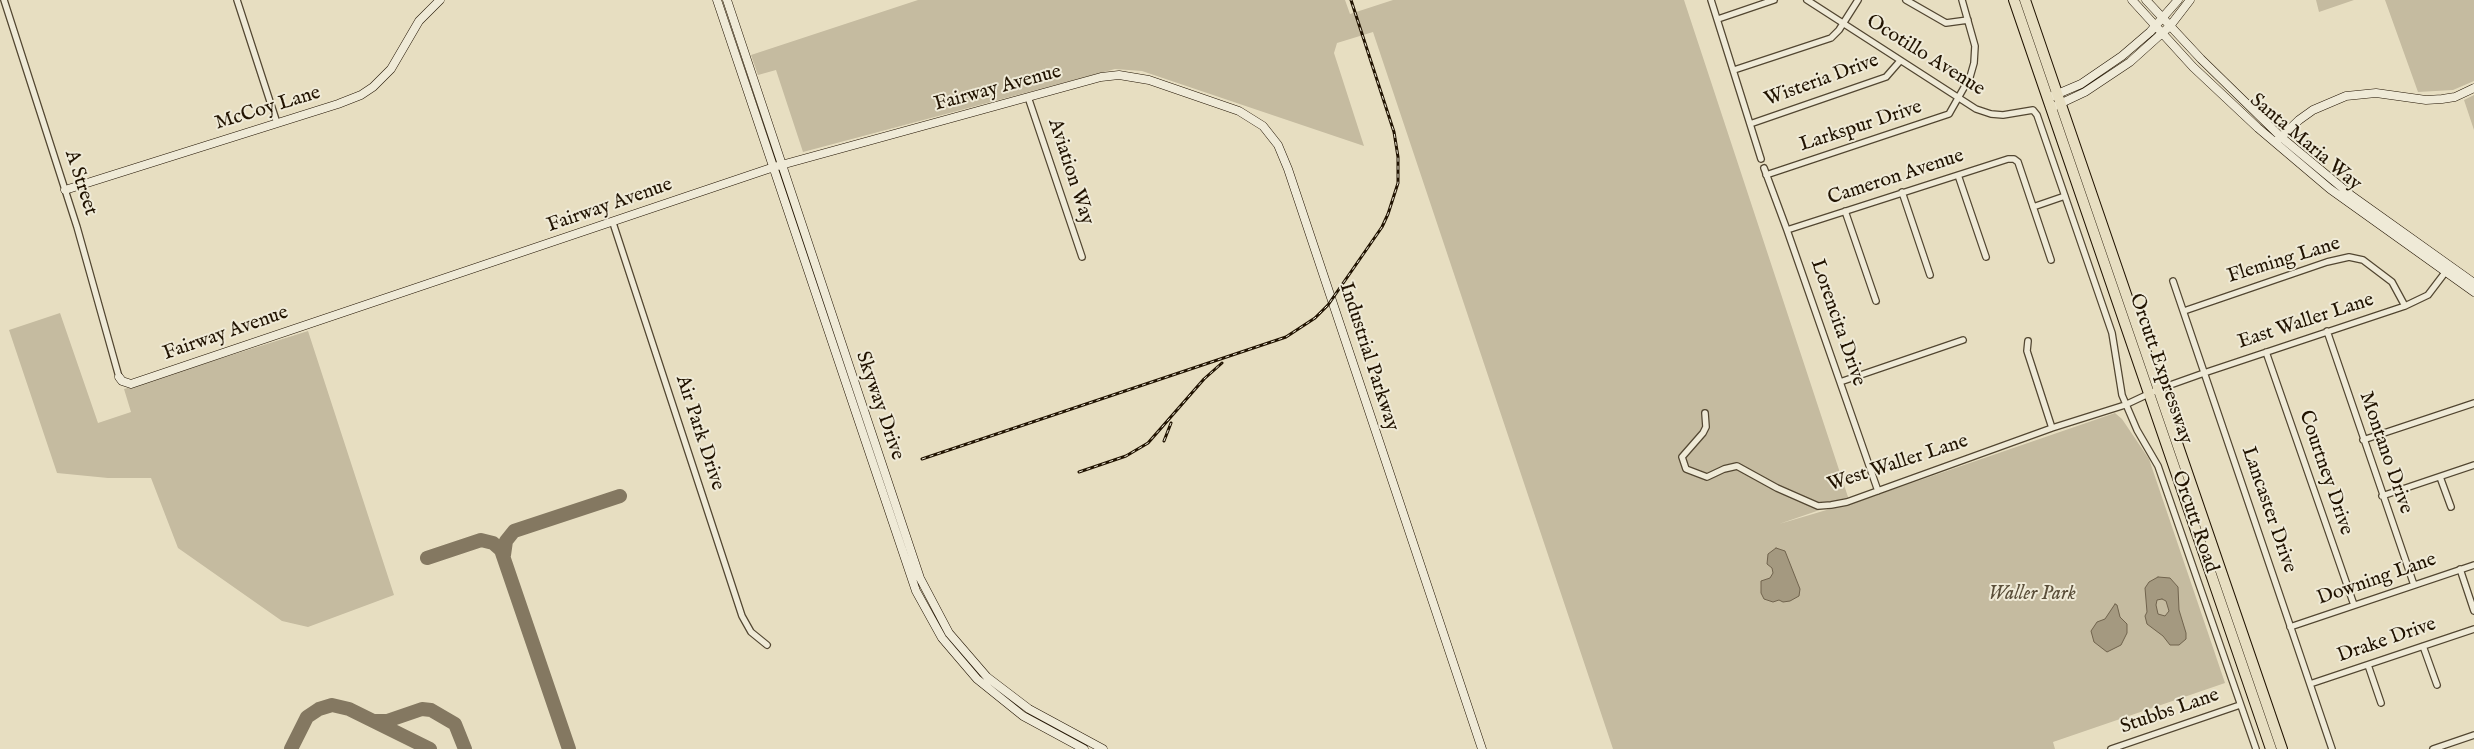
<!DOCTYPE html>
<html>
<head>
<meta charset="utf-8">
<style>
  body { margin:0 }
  canvas { display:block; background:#e7dec1 }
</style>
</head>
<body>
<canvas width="2474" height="749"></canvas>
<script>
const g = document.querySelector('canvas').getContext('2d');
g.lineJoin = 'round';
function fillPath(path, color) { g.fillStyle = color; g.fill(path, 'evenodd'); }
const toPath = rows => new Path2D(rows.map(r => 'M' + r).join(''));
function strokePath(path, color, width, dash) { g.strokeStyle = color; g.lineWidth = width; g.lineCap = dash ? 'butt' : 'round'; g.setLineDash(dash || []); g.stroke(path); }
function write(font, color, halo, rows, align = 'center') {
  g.font = font + ' "IM FELL English",serif'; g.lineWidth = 4; g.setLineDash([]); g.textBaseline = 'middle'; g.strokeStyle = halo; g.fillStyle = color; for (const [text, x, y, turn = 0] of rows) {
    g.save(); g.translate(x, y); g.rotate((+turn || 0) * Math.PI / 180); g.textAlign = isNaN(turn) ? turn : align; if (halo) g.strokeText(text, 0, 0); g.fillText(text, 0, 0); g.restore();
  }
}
fillPath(toPath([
  [918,0,1345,0,1350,14,1393,0,1684,0,1849,500,1779,524,1874,496,2115,413,2122,419,2149,459,2225,683,2053,742,2055,749,1613,749,1373,32,1337,43,1334,53,1364,146,1142,71,1115,69,803,152,776,70,758,75,751,55],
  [2316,0,2354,0,2319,12],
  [2385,0,2474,0,2474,81,2453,90,2418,92],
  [2474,95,2474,130,2464,100],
  [60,313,98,423,131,412,124,389,308,331,394,595,308,627,282,621,178,548,151,478,108,478,57,473,9,330]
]), '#c5bba0');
const water = toPath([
  [1776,548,1785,551,1800,589,1799,596,1790,601,1783,602,1779,600,1773,602,1764,599,1761,593,1761,581,1770,578,1773,573,1772,568,1767,564,1768,554,1776,548],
  [2158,577,2170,578,2178,587,2179,610,2186,633,2186,639,2179,645,2170,645,2163,636,2147,624,2145,616,2147,612,2145,588,2149,582,2158,577],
  [2162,599,2166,601,2169,611,2165,616,2158,614,2156,605,2157,600,2162,599],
  [2115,604,2117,605,2120,617,2127,624,2127,633,2121,645,2107,652,2094,642,2091,631,2097,622,2105,619,2115,604]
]);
fillPath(water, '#a49980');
strokePath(water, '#70634d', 1);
strokePath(toPath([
  [504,555,506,541,514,531,620,496],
  [427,558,481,540,493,543,501,550,569,749],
  [375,721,387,721,422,709,431,710,455,724,465,749],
  [291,749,307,717,319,709,332,705,349,709,430,749]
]), '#847861', 14);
const street = toPath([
  [4,0,77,227,119,377],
  [237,0,277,123],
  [1711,0,1761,159],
  [1807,0,1976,109,1991,114,2003,115,2033,110,2037,115,2112,333,2122,395,2137,430,2158,466,2256,749],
  [1906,0,1946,23,1968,20],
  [1718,19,1774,0],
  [1734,70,1831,38,1839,30,1858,0],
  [1028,97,1082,257],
  [1750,124,1886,77,1900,61],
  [1764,168,1787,230,1878,491],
  [1766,175,1949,114,1970,77,1974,63,1975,46,1962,0],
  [1958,175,1986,257],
  [1902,192,1930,275],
  [2033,207,2065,196],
  [1845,211,1876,301],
  [613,223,742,616,751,632,767,645],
  [1787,230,2008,159,2014,159,2018,162,2051,260],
  [2173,281,2332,749],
  [2184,311,2327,262,2349,257,2363,260,2392,282,2405,306],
  [2327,331,2414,585],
  [2028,341,2027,351,2052,428],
  [2266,352,2354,605],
  [1840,382,1963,340],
  [1705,413,1706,427,1703,433,1682,457,1686,469,1707,477,1724,469,1737,466,1777,488,1818,506,1831,505,1847,502,2052,428,2125,405,2159,389,2204,373,2405,306,2428,295,2447,270],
  [2363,440,2474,403],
  [2440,477,2451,507],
  [2382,496,2474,465],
  [2460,569,2474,611],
  [2290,627,2474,565],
  [2423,646,2437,685],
  [2368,665,2381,703],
  [2310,684,2474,629],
  [2111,749,2240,705],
  [2433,749,2474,735]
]);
const secondary = toPath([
  [717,0,916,591,942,638,977,679,1023,716,1084,749],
  [727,0,920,578,949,633,987,677,1029,709,1103,749],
  [2132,0,2193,67,2258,128,2330,189,2474,292],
  [2146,0,2201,59,2281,137,2352,196,2474,283],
  [2048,98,2081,84,2122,56,2150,32,2178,0],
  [2051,108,2085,92,2130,62,2170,26,2190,0],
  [2278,140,2299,120,2313,110,2346,96,2376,93,2426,100,2442,99,2455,97,2474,88],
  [65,190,338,104,361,95,373,87,391,69,419,21,440,0],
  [119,377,122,381,131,384,774,167,1101,77,1119,75,1149,80,1239,111,1263,126,1278,145,1288,169,1482,749]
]);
const highway = toPath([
  [2014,0,2271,749],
  [2025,0,2282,749]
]);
strokePath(street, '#524631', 8);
strokePath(secondary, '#211301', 9);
strokePath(highway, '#211301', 12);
strokePath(street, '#efead7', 5.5);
strokePath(secondary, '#efead7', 8);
strokePath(highway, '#e7dec1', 10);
const rail = toPath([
  [1164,441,1171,423],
  [922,459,1286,337,1315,318,1328,305,1382,227,1388,214,1398,183,1398,157,1394,132,1351,0],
  [1079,472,1126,456,1148,443,1204,379,1222,363]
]);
strokePath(rail, '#211301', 3);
strokePath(rail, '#efead7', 1, [4]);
write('20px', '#211301', '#efead7', [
  ["Ocotillo Avenue",1925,56,32],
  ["Wisteria Drive",1822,81,-20],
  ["Fairway Avenue",998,89,-15],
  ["McCoy Lane",268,109,-17],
  ["Larkspur Drive",1861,127,-18],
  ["Santa Maria Way",2305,143,40],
  ["Aviation Way",1070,172,72],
  ["Cameron Avenue",1896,178,-18],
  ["A Street",80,183,72],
  ["Fairway Avenue",610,206,-19],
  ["Fleming Lane",2284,261,-17],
  ["East Waller Lane",2306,322,-18],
  ["Lorencita Drive",1837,323,71],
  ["Fairway Avenue",226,334,-19],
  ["Industrial Parkway",1368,357,72],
  ["Orcutt Expressway",2160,369,71],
  ["Skyway Drive",879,406,71],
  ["Air Park Drive",699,433,72],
  ["Montano Drive",2385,453,71],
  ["West Waller Lane",1898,464,-18],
  ["Courtney Drive",2325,473,71],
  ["Lancaster Drive",2268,510,71],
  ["Orcutt Road",2194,522,71],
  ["Downing Lane",2377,580,-19],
  ["Drake Drive",2387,641,-19],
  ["Stubbs Lane",2170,712,-19]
]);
write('italic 20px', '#5a4e39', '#efead7', [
  ["Waller Park",2032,595]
]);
</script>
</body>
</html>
